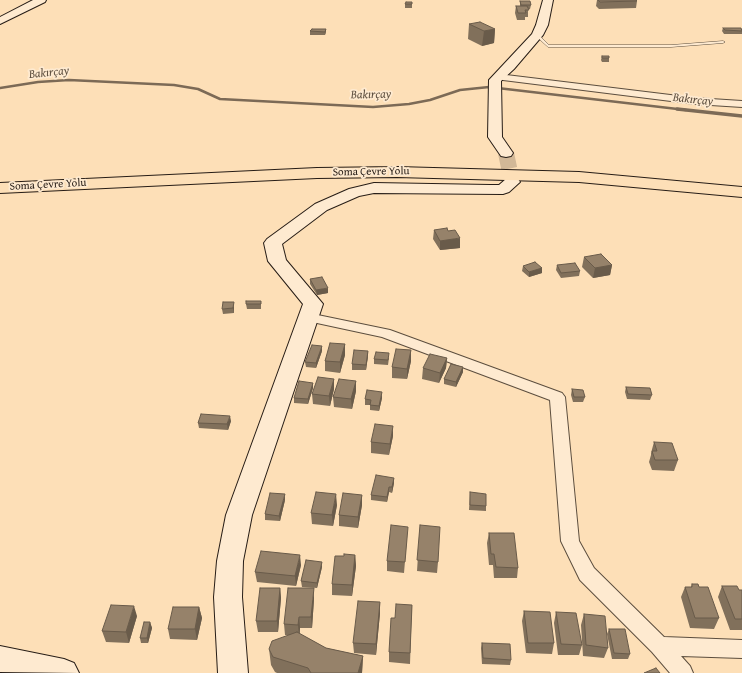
<!DOCTYPE html>
<html>
<head>
<meta charset="utf-8">
<style>
  body { margin:0 }
  canvas { display:block; background:#fddfb7 }
</style>
</head>
<body>
<canvas width="742" height="673"></canvas>
<script>
const g = document.querySelector('canvas').getContext('2d');
g.lineJoin = 'round';
const toPath = rows => new Path2D(rows.map(r => 'M' + r).join(''));
function strokePath(path, color, width, dash) { g.strokeStyle = color; g.lineWidth = width; g.lineCap = dash ? 'butt' : 'round'; g.setLineDash(dash || []); g.stroke(path); }
function fillPath(path, color) { g.fillStyle = color; g.fill(path, 'evenodd'); }
function write(font, color, halo, rows, align = 'center') {
  g.font = font + ' "Gentium Book Plus",serif'; g.lineWidth = 3.5; g.setLineDash([]); g.textBaseline = 'middle'; g.strokeStyle = halo; g.fillStyle = color; for (const [text, x, y, turn = 0] of rows) {
    g.save(); g.translate(x, y); g.rotate((+turn || 0) * Math.PI / 180); g.textAlign = isNaN(turn) ? turn : align; if (halo) g.strokeText(text, 0, 0); g.fillText(text, 0, 0); g.restore();
  }
}
strokePath(toPath([
  [0,88,38,82,69,80,174,85,198,89,220,99,373,107,409,104,430,100,460,90,489,87,686,110]
]), '#7c6a56', 2.5);
strokePath(toPath([
  [677,109,742,116]
]), '#7c6a56', 3.5);
strokePath(toPath([
  [506,153,512,182]
]), '#d2b897', 16, [16, 8]);
const lane = toPath([
  [536,34,538,34,549,45,671,45,723,41,725,42,723,43,671,47,548,47,536,36,536,34]
]);
const street = toPath([
  [498,74,695,98,742,101,742,107,695,104,495,79,494,77,495,75,498,74],
  [308,313,390,330,562,393,565,397,579,541,594,568,664,637,742,640,742,658,681,656,690,666,693,673,670,673,652,652,580,580,561,541,550,400,382,337,303,320,301,317,303,314,308,313]
]);
const secondary = toPath([
  [33,0,46,0,45,2,0,24,0,17,33,0],
  [543,0,553,0,548,25,543,35,514,69,501,81,502,137,513,153,511,156,506,157,501,156,488,137,489,80,532,34,536,25,543,0],
  [512,177,518,179,520,182,509,192,503,194,374,193,359,196,327,210,282,244,286,260,323,304,252,515,243,561,242,597,248,673,218,673,214,597,217,561,226,515,303,304,268,261,264,243,267,239,315,204,349,189,374,183,490,185,499,185,506,179,512,177],
  [0,646,64,659,74,663,79,673,0,672,0,646]
]);
const highway = toPath([
  [397,167,579,172,742,187,742,197,579,182,397,177,317,178,0,193,0,183,317,168,397,167]
]);
strokePath(lane, '#5c4e3e', 1);
strokePath(street, '#5c4e3e', 2);
strokePath(secondary, '#271d16', 2);
strokePath(highway, '#271d16', 2);
fillPath(lane, '#feead0');
fillPath(street, '#feead0');
fillPath(secondary, '#feead0');
fillPath(highway, '#fddfb7');
fillPath(toPath([
  [597,0,636,0,637,1,636,8,599,9,596,6],
  [520,1,531,5,530,9,528,9,528,17,525,17,525,20,517,20,515,13,516,6,520,6],
  [412,2,412,8,405,8,405,4],
  [469,24,495,29,494,43,482,46,468,39],
  [723,28,742,30,742,34,724,34,722,31],
  [326,29,326,33,325,35,310,35,310,31],
  [602,56,609,58,609,62,602,62,601,60],
  [434,230,448,231,460,248,440,250,433,239],
  [584,257,612,265,610,275,593,278,582,267],
  [557,265,580,271,579,276,561,278,556,270],
  [523,266,542,268,542,273,529,277,522,271],
  [310,279,328,293,317,295,310,284],
  [261,301,261,309,247,309,246,304],
  [234,307,234,313,223,314,222,309],
  [345,344,345,355,340,373,325,371,325,361],
  [411,350,411,361,407,379,392,378,392,367],
  [322,351,316,368,306,367,305,362],
  [368,351,368,356,366,370,352,370,352,364],
  [389,358,388,365,374,364,374,359],
  [447,358,446,368,439,383,422,379,423,368],
  [463,367,463,372,456,387,444,384,444,379],
  [334,379,334,389,330,406,313,404,312,394],
  [356,381,356,391,352,409,334,407,333,397],
  [313,383,313,388,308,404,294,403,294,398],
  [626,387,652,395,650,400,627,399,625,392],
  [572,389,585,397,583,402,573,402,571,395],
  [382,398,379,411,370,410,370,405,365,405,365,399],
  [231,421,228,430,199,428,198,423],
  [393,436,389,455,371,453,371,442],
  [654,442,678,460,674,471,652,470,649,462,651,455,651,453],
  [394,478,394,483,392,493,389,492,387,502,371,500,371,495],
  [470,492,486,506,486,511,469,510],
  [362,495,362,505,358,528,339,526,339,515],
  [285,500,280,521,265,520,265,514],
  [337,505,333,526,312,524,311,513],
  [420,525,438,562,437,573,417,571],
  [489,533,518,568,517,578,494,578,493,565,489,565,487,543],
  [407,537,404,573,387,571,387,561],
  [355,555,356,566,352,596,332,595,332,584,344,556],
  [301,565,296,586,257,582,255,572],
  [322,567,317,588,302,587,301,581],
  [692,584,699,587,719,618,714,629,690,628,681,597,685,587,691,587],
  [722,586,739,590,742,590,742,630,730,630,718,597],
  [280,588,281,598,278,632,258,632,256,621],
  [314,599,312,628,300,628,300,634,326,648,363,656,362,673,277,673,275,672,271,665,269,649,290,635,285,635,284,624],
  [380,602,380,613,376,655,354,653,353,643],
  [412,605,410,664,389,662,389,652,395,618],
  [199,607,202,618,197,640,170,639,168,629],
  [524,611,554,643,552,654,526,653,522,621],
  [556,612,582,645,579,655,558,655,554,623],
  [584,614,608,648,604,658,583,656,581,625],
  [137,616,129,643,106,642,102,631],
  [150,622,152,628,148,643,141,643,140,638],
  [609,629,630,654,628,659,612,659,607,634],
  [482,643,511,660,510,665,482,664,481,648]
]), '#81705b');
fillPath(toPath([
  [495,29,494,43,482,46,484,31],
  [460,238,460,248,440,250,440,241],
  [612,265,610,275,593,278,595,268],
  [542,268,542,273,529,277,529,272],
  [328,288,328,293,317,295,316,290],
  [234,302,234,313,233,308],
  [345,344,345,355,340,373,340,362],
  [322,346,322,351,316,368,316,363],
  [411,350,411,361,407,379,407,369],
  [368,351,368,356,366,370,366,365],
  [447,358,446,368,439,383,440,373],
  [463,367,463,372,456,387,456,382],
  [334,379,334,389,330,406,329,396],
  [356,381,356,391,352,409,351,399],
  [313,383,313,388,308,404,308,399],
  [382,392,382,398,379,411,379,406],
  [230,416,231,421,228,430,227,424],
  [393,426,393,436,389,455,390,444],
  [394,478,394,483,392,493,392,487],
  [389,487,389,492,387,502,387,497],
  [285,494,285,500,280,521,279,516],
  [336,494,337,505,333,526,332,515],
  [362,495,362,505,358,528,358,517],
  [300,555,301,565,296,586,295,576],
  [355,555,356,566,352,596,352,585],
  [322,562,322,567,317,588,317,583],
  [280,588,281,598,278,632,277,621],
  [314,588,314,599,312,628,311,617],
  [380,602,380,613,376,655,376,644],
  [134,606,137,616,129,643,126,632],
  [199,607,202,618,197,640,195,629],
  [299,617,300,628,299,635,298,625],
  [150,622,152,628,148,643,147,638],
  [363,656,362,673,358,673]
]), '#695b4a');
const building = toPath([
  [598,0,636,0,637,1,600,2,598,0],
  [520,1,530,1,531,5,521,5,520,1],
  [406,2,412,2,412,4,405,4,406,2],
  [516,6,527,6,529,10,525,10,526,13,518,13,516,6],
  [480,22,495,29,484,31,469,24,480,22],
  [723,28,741,28,742,31,725,30,723,28],
  [312,29,326,29,325,32,310,31,312,29],
  [602,56,609,56,609,58,602,58,602,56],
  [447,228,448,231,455,230,460,238,440,241,434,230,447,228],
  [601,254,612,265,595,268,584,257,601,254],
  [535,262,542,268,529,272,523,266,535,262],
  [575,263,580,271,561,273,557,265,575,263],
  [322,277,328,288,316,290,310,279,322,277],
  [246,301,261,301,261,304,246,304,246,301],
  [223,302,234,302,233,308,222,309,223,302],
  [330,343,345,344,340,362,325,361,330,343],
  [312,345,322,346,316,363,305,362,312,345],
  [396,349,411,350,407,369,392,367,396,349],
  [354,350,368,351,366,365,352,364,354,350],
  [376,352,389,353,388,360,374,359,376,352],
  [430,354,447,358,440,373,423,368,430,354],
  [451,364,463,367,456,382,444,379,451,364],
  [318,377,334,379,329,396,312,394,318,377],
  [339,379,356,381,351,399,333,397,339,379],
  [299,381,313,383,308,399,294,398,299,381],
  [626,387,650,388,652,395,628,394,626,387],
  [572,389,583,390,585,397,574,397,572,389],
  [367,390,382,392,379,406,370,405,371,400,365,399,367,390],
  [201,414,230,416,227,424,198,423,201,414],
  [375,424,393,426,390,444,371,442,375,424],
  [654,442,672,443,678,460,655,460,652,451,657,451,654,442],
  [376,475,394,478,392,487,389,487,387,497,371,495,376,475],
  [316,492,336,494,332,515,311,513,316,492],
  [470,492,486,494,486,506,470,505,470,492],
  [270,493,285,494,279,516,265,514,270,493],
  [343,493,362,495,358,517,339,515,343,493],
  [391,525,408,527,405,562,387,561,391,525],
  [420,525,440,527,438,562,417,560,420,525],
  [489,533,514,533,518,568,496,567,494,554,491,554,489,533],
  [261,551,300,555,295,576,255,572,261,551],
  [344,554,355,555,352,585,332,584,335,556,344,556,344,554],
  [306,560,322,562,317,583,301,581,306,560],
  [692,584,698,584,699,587,708,587,719,618,695,618,685,587,692,587,692,584],
  [722,586,737,586,739,590,742,590,742,619,735,619,722,586],
  [260,588,280,588,277,621,256,621,260,588],
  [288,588,314,588,311,617,299,617,298,625,284,624,288,588],
  [358,601,380,602,376,644,353,643,358,601],
  [396,604,412,605,410,653,389,652,391,618,395,618,396,604],
  [111,605,134,606,126,632,102,631,111,605],
  [173,607,199,607,195,629,168,629,173,607],
  [524,611,550,612,554,643,528,643,524,611],
  [556,612,576,613,582,645,561,644,556,612],
  [584,614,605,616,608,648,586,645,584,614],
  [144,622,150,622,147,638,140,638,144,622],
  [609,629,625,629,630,654,614,653,609,629],
  [297,632,326,648,363,656,358,673,311,673,308,668,273,657,269,649,272,641,297,632],
  [482,643,510,644,511,660,483,658,482,643],
  [656,668,660,673,644,673,656,668]
]);
fillPath(building, '#96826a');
strokePath(building, '#695b4a', 1);
write('11px', '#271d16', '#feead0', [
  ["Soma Çevre Yolu",371,172,-1],
  ["Soma Çevre Yolu",48,185,-3]
]);
write('italic 12px', '#5f5040', '#feead0', [
  ["Bakırçay",49,73,-6],
  ["Bakırçay",371,95,-1],
  ["Bakırçay",693,100,6]
]);
</script>
</body>
</html>
